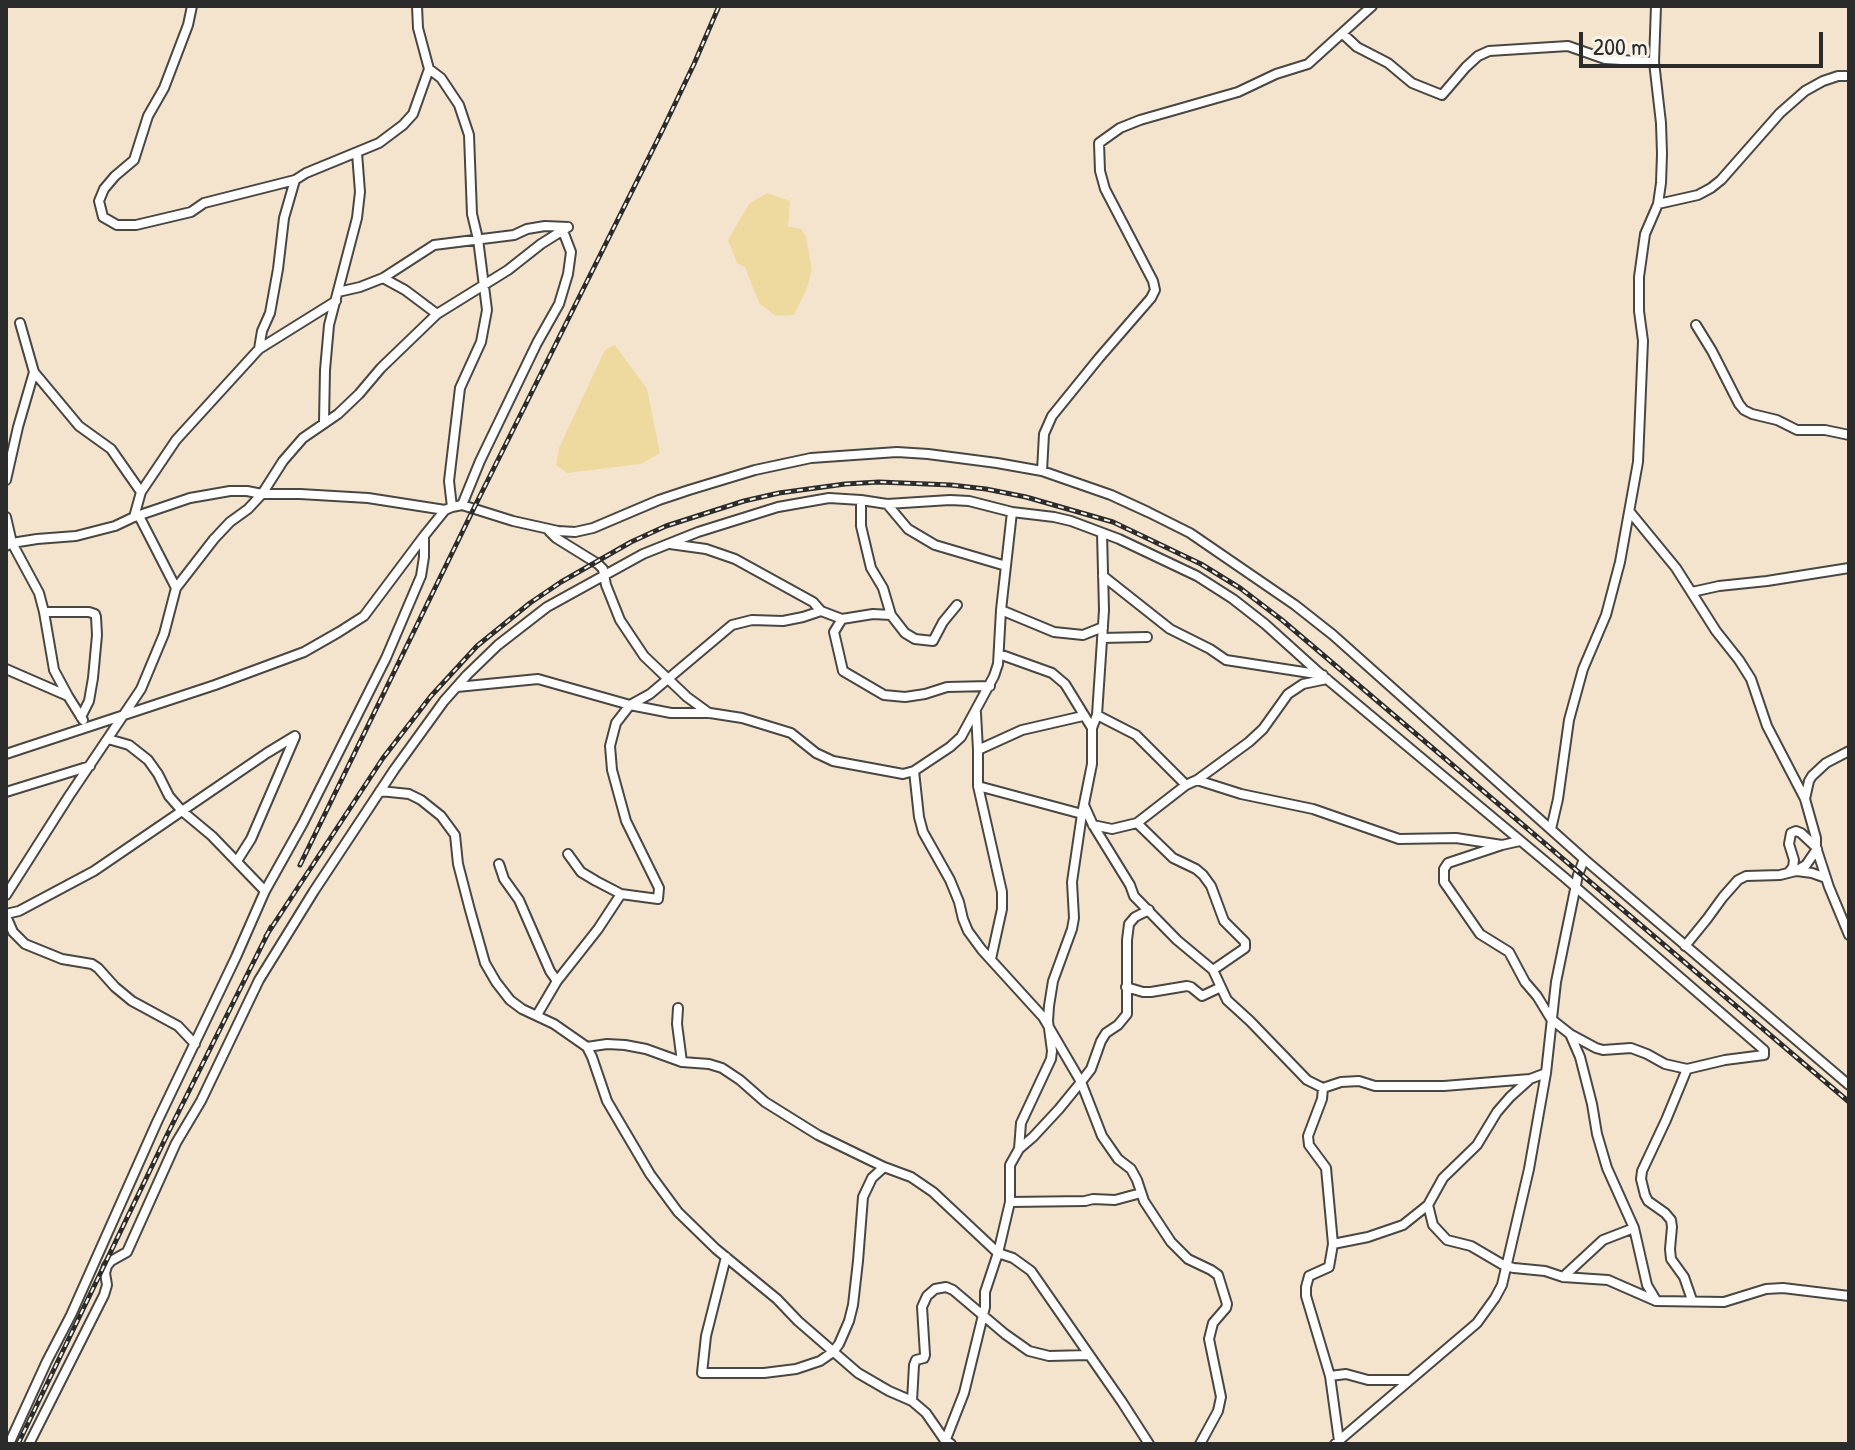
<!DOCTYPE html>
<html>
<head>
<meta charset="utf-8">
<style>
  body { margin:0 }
  #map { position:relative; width:1855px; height:1450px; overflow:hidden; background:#f4e4cd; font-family:"Patrick Hand",sans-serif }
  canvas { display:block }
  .frame { position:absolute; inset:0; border:8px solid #2b2b2b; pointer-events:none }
  .scale { position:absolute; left:1579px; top:32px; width:244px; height:36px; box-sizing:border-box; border:4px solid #2b2b2b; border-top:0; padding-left:10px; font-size:24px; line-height:28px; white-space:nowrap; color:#2b2b2b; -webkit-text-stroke:6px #f7f3e8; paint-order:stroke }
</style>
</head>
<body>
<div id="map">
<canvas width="1855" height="1450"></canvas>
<div class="frame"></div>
<div class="scale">200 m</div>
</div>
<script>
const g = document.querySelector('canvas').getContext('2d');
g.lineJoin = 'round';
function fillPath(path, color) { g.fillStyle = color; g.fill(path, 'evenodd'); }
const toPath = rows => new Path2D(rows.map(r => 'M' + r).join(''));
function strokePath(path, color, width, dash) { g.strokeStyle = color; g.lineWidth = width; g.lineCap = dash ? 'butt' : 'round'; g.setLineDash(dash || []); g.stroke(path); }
fillPath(toPath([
  [767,193,790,201,788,226,801,229,806,237,812,270,807,288,794,315,776,316,759,303,745,267,737,263,728,240,749,204],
  [615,345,647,389,660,453,641,464,567,473,556,465,559,448,605,350]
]), '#eeda9e');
const minor = toPath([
  [192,6,188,25,164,88,148,116,134,160,115,176,104,189,99,201,103,217,117,225,136,225,191,212,204,203,295,180],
  [417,6,418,28,429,69,441,78,459,105,469,135,472,214,478,239,487,310,481,342,460,388,449,481,452,507],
  [1343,34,1357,47,1388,63,1412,83,1442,95,1466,67,1478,56,1489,51,1568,46,1605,59,1654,62],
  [1658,204,1698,195,1711,188,1721,180,1780,113,1805,91,1823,81,1838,76,1849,76],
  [383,278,405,290,437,314],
  [338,292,360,287,383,278,434,245,514,235,527,229,545,226,568,227],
  [1696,325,1712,351,1739,404,1744,410,1752,414,1777,420,1797,430,1825,430,1849,435],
  [259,349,262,331,270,313,278,269,284,218,295,180,306,173,379,143,403,125,413,114,429,69],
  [34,372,79,426,111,449,141,492],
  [324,422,325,370,329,325,357,218,360,192,357,153],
  [1042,471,1044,434,1052,416,1099,358,1151,298,1155,290,1153,281,1105,189,1100,171,1099,143,1120,128,1140,120,1238,92,1276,74,1308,64,1372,6],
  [6,480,18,427,34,372,20,323],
  [861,500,861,526,871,568,883,588,891,615,905,633,915,639,933,641,943,622,957,605],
  [887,504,908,529,935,545,1006,566],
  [462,505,480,461,537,343,559,304,568,274,571,252,563,231],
  [1630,512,1676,568,1716,631,1739,660,1751,679,1767,726,1805,799,1816,838,1816,847,1829,887,1849,935],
  [139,516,176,588],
  [6,517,12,543,39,593,44,612,54,670,68,696],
  [134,517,141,492,176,440,259,349,336,301],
  [549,531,556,538,598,564,603,569,606,585,620,620,644,656,687,697,709,713],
  [670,544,706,549,735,559,813,602,821,611,842,619,873,614,891,615],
  [6,546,12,543,37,539,76,536,115,526,134,517,190,498,230,491,247,491,262,494,300,494,368,498,445,510],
  [1103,576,1170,629,1210,649,1226,660,1323,675],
  [1692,592,1719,586,1767,581,1849,568],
  [1001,610,1054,632,1083,635,1103,627],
  [44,612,89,612,95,614,96,617,97,635,93,678,89,701,81,717],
  [842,619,834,632,843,671,884,695,905,697,925,694,947,687,990,686],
  [1102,638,1147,637],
  [999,654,1052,673,1065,684,1092,728],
  [6,669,68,696,83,720],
  [457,687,538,679,630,705,671,713,710,713,742,718,791,733,816,753,833,761,903,774,914,771,950,747,961,737,994,676,998,664,1001,610,1012,512],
  [976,713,978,750,978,786,1002,892,1002,909,991,959],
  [1097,715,1136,735,1186,785],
  [108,739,129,745,148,760,158,774,169,796,182,811,212,836,265,891],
  [978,750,1022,730,1083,716],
  [6,754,215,685,304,652,339,632,364,616,424,536,445,510,452,507,462,505,513,521,558,531,575,532,593,528,659,500,689,490,755,470,811,458,897,452,928,454,997,463,1042,471,1111,495,1148,512,1190,533,1295,605,1333,635,1584,859,1849,1085],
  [914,771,919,817,923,832,950,880,959,902,963,919,968,931,982,950,1043,1017,1081,1082,1102,1136,1118,1159,1131,1169,1137,1180,1144,1201,1171,1242,1188,1259,1211,1270,1218,1275,1227,1304,1226,1308,1213,1323,1209,1339,1221,1397,1218,1411,1200,1444],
  [1197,780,1241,794,1313,809,1399,839,1456,838,1502,845,1520,841],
  [978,786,1082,814],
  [380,791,409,794,421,800,441,816,455,835,458,864,470,910,485,963,496,982,510,1000,522,1009,554,1024,587,1047,592,1057,607,1101,650,1174,678,1212,716,1249,777,1299,798,1321,858,1373,889,1391,912,1401,926,1413,944,1439,951,1444],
  [6,792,90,766],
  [1805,799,1809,781,1812,776,1826,763,1849,751],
  [1084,805,1093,825,1130,885,1134,896,1177,940,1213,970,1227,1000,1250,1021,1307,1080,1323,1088,1341,1082,1359,1081,1375,1086,1444,1086,1530,1079],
  [1137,823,1173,858,1196,869,1203,875,1211,886,1224,921,1245,942,1245,948,1213,970],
  [1093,825,1112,829,1137,823,1186,785,1197,780,1249,742,1263,729,1288,694,1303,684,1327,679],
  [1551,829,1558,799,1569,720,1583,669,1606,615,1620,562,1638,462,1643,341,1639,311,1639,277,1645,234,1658,204,1661,183,1662,154,1661,123,1654,62,1656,6],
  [568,854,581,872,596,881,621,894,658,899,659,888,626,821,612,770,610,746,616,723,630,705,650,694,732,625,752,620,783,621,803,617,821,611],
  [237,861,251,839,295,737],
  [499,864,504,879,519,900,550,971,557,981],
  [1797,871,1812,873,1826,878],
  [1789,872,1793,867,1794,860,1789,844,1791,833,1796,831,1801,833,1816,847],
  [6,895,69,796,141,689,164,634,176,588,214,539,230,522,248,509,262,494,283,461,303,438,338,414,359,394,381,368,437,314,508,270,541,244,568,227],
  [6,914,19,911,94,871,267,753,295,736],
  [6,916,13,932,25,944,62,959,92,964,98,968,115,987,132,1001,178,1026,195,1044],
  [1685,946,1707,919,1723,897,1738,880,1746,876,1780,875,1796,871,1806,865,1817,849],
  [1126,987,1143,992,1151,992,1187,986,1191,987,1202,996,1221,987],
  [678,1008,677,1024,682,1062],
  [537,1015,557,981,598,929,621,894],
  [1570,1034,1580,1057,1592,1104,1597,1134,1607,1168,1634,1228,1647,1285,1656,1300],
  [587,1047,607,1044,625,1045,646,1049,682,1062,709,1064,722,1068,740,1080,765,1102,818,1135,884,1167,911,1177,933,1192,998,1253,1013,1258,1031,1271,1122,1402,1149,1444],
  [1687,1069,1666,1120,1642,1171,1641,1179,1645,1195,1648,1201,1665,1213,1671,1220,1672,1227,1670,1249,1671,1259,1684,1277,1692,1300],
  [1323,1088,1322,1099,1308,1136,1309,1145,1326,1168,1333,1244,1329,1267,1309,1276,1306,1287,1306,1296,1330,1376,1339,1441],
  [1019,1149,1033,1137,1059,1109,1081,1082,1091,1069,1101,1041,1106,1033,1118,1025,1127,1014,1127,940,1129,924,1135,917,1149,910],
  [1010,1202,1085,1201,1093,1199,1115,1200,1141,1193],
  [1428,1205,1433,1225,1447,1240,1471,1246,1505,1266,1514,1268,1545,1271,1563,1277,1608,1280,1656,1301,1724,1302,1766,1289,1783,1288,1849,1296],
  [1333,1244,1368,1237,1403,1225,1428,1205,1443,1178,1477,1145,1497,1112,1510,1097,1530,1079,1546,1073],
  [726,1257,706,1336,702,1373,764,1373,796,1369,820,1361,833,1352,839,1344,849,1321,853,1305,858,1261,863,1197,872,1178,884,1167],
  [1563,1277,1603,1240,1634,1228],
  [1330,1376,1346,1374,1368,1380,1409,1380],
  [912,1401,914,1365,916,1360,924,1358,925,1355,922,1307,927,1296,935,1289,946,1287,953,1290,1005,1334,1029,1351,1049,1356,1088,1355],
  [9,1444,47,1361,71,1315,157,1122,236,957,265,891,303,823,386,658,421,576,424,557,424,537],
  [29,1444,104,1295,107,1285,105,1273,107,1266,111,1261,127,1252,176,1143,201,1101,259,980,314,891,394,770,444,701,467,675,498,645,547,607,643,554,698,532,778,507,829,498,861,500,887,504,950,500,969,501,1012,512,1054,517,1071,521,1119,539,1197,576,1233,599,1265,624,1316,670,1564,877,1764,1050,1764,1055,1725,1060,1687,1069,1665,1064,1647,1054,1631,1048,1603,1050,1596,1048,1570,1034,1551,1019,1537,996,1525,982,1509,952,1480,934,1444,882,1444,869,1448,863,1502,845],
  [944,1444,964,1393,985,1307,985,1292,998,1253,1010,1202,1010,1165,1019,1149,1021,1123,1051,1059,1052,1051,1048,1021,1049,1006,1053,981,1072,929,1074,918,1072,882,1082,814,1092,764,1092,728,1097,715,1104,610,1102,533],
  [1335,1444,1477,1323,1495,1298,1502,1285,1529,1169,1546,1073,1556,982,1578,875,1584,859]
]);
strokePath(minor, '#494743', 12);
strokePath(minor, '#fff', 8);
const rail = toPath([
  [300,865,474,508,662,131,694,64,719,6],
  [266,936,383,758,431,696,477,646,530,603,561,582,631,542,666,526,744,501,779,493,845,484,879,482,951,485,986,489,1026,497,1113,522,1201,564,1240,588,1282,620,1849,1102],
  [18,1444,168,1133,271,927]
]);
strokePath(rail, '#2b2b2b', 5);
strokePath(rail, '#f7f3e8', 2, [6]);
</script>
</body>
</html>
